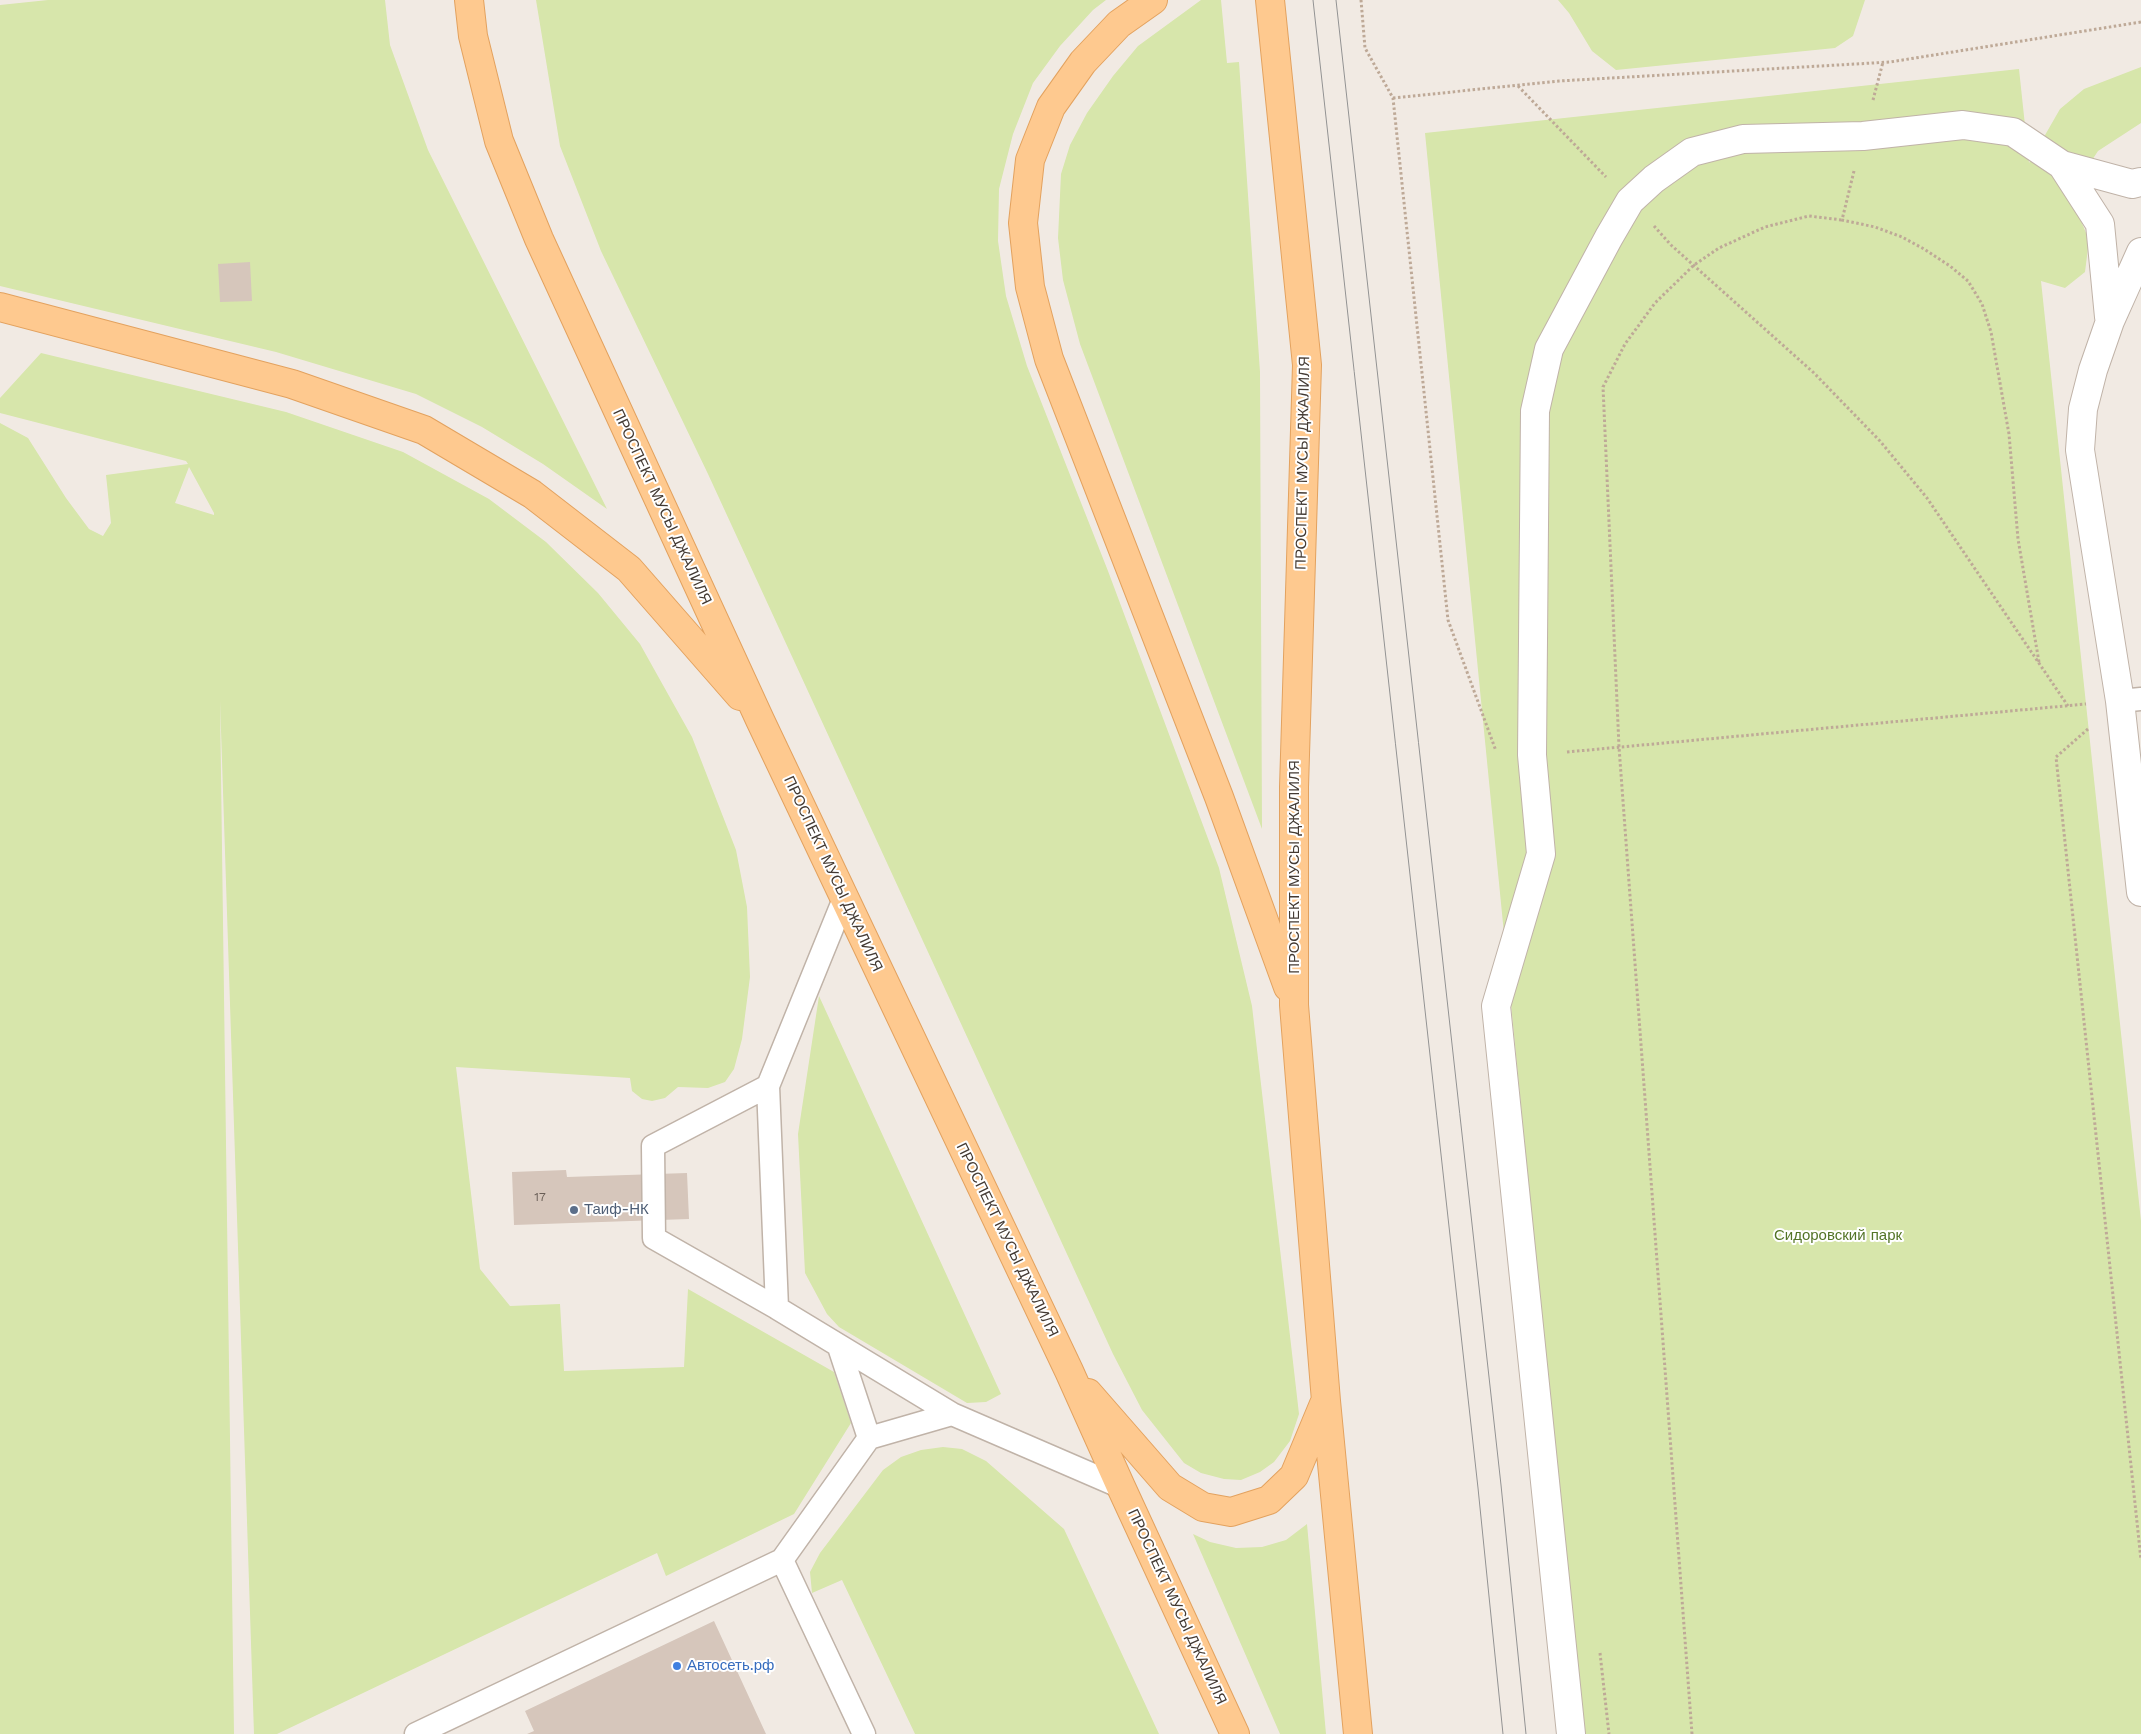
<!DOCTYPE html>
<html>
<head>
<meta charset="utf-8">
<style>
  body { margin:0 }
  canvas { display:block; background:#f1eae3 }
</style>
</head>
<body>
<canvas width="2141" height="1734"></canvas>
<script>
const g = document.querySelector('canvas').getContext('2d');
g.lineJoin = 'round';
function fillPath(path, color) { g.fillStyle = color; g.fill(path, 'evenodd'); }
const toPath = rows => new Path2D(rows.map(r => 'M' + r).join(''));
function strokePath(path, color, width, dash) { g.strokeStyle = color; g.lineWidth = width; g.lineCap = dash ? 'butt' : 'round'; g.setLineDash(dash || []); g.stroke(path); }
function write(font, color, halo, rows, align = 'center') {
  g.font = font + ' "Work Sans",sans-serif'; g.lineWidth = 4; g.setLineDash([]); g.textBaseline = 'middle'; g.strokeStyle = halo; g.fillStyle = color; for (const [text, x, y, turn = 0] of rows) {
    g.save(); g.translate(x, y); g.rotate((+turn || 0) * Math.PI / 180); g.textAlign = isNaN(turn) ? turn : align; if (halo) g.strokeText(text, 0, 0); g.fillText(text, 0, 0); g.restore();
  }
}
fillPath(toPath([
  [48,0,385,0,390,45,428,150,607,509,543,464,482,427,416,394,276,352,0,286,0,5],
  [536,0,1106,0,1093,10,1060,46,1033,83,1013,134,999,189,998,241,1006,296,1027,366,1108,571,1219,868,1252,1006,1299,1414,1290,1441,1274,1462,1260,1472,1241,1480,1224,1479,1201,1473,1184,1463,1142,1410,1113,1354,708,474,601,251,560,146],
  [1201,0,1221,0,1227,63,1239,62,1260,372,1262,829,1080,344,1063,280,1058,238,1061,174,1070,145,1087,113,1113,76,1138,46],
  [1558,0,1865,0,1853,36,1835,48,1616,70,1592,51,1569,13],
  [2141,67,2141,123,2098,151,2079,180,2076,209,2089,240,2085,272,2065,288,2041,281,2141,1221,2141,1734,1583,1734,1425,133,2019,69,2029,163,2060,109,2084,89],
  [41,353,286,412,403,452,489,499,546,542,598,593,640,644,692,737,736,850,747,907,750,977,742,1039,734,1069,725,1082,708,1088,678,1087,665,1098,652,1101,642,1099,632,1091,630,1078,456,1067,480,1269,510,1306,560,1304,564,1371,684,1367,688,1289,834,1372,851,1423,794,1514,666,1576,657,1553,277,1734,254,1734,220,700,234,1734,0,1734,0,423,28,438,66,498,89,529,103,536,111,523,106,475,188,464,186,461,0,413,0,398],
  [189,467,214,513,214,515,175,503],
  [819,996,1001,1394,986,1402,967,1403,839,1327,827,1314,805,1273,798,1134],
  [943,1447,962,1449,986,1461,1064,1529,1159,1734,915,1734,842,1580,812,1593,810,1572,820,1553,883,1470,901,1457,921,1450],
  [1307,1524,1326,1734,1280,1734,1193,1534,1210,1542,1236,1548,1262,1547,1286,1540]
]), '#d7e6ab');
fillPath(toPath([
  [250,262,252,301,220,302,218,264],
  [566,1170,567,1177,687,1173,689,1219,514,1225,512,1172],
  [714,1621,766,1734,527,1734,534,1731,525,1711]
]), '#d6c6bb');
const service = toPath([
  [2120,701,2141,699],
  [844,899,768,1086,653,1146,654,1238,777,1308,952,1414,1121,1487],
  [768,1086,777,1308],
  [839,1347,869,1438,782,1560,864,1734],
  [869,1438,952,1414],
  [416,1734,782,1560]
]);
const tertiary = toPath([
  [2062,165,2100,224,2109,317],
  [2141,252,2110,321,2093,370,2083,409,2080,450,2120,701,2141,892],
  [1571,1734,1496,1006,1541,854,1532,755,1535,411,1549,349,1609,237,1630,201,1654,179,1692,152,1743,139,1863,136,1963,125,2013,132,2062,165,2132,184,2141,182]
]);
const primary = toPath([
  [469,0,473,36,499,141,539,239,760,720,1069,1371,1121,1487,1235,1734],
  [1153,0,1119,24,1083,62,1051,107,1030,160,1023,223,1030,287,1049,359,1219,797,1288,987],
  [1270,0,1307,365,1294,787,1294,1005,1326,1401,1358,1734],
  [0,307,292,384,424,430,532,494,629,569,740,696],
  [1088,1393,1170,1487,1203,1507,1231,1512,1269,1500,1294,1476,1324,1404]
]);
strokePath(service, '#c0b3a8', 25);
strokePath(tertiary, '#c0b3a8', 30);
strokePath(primary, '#e3a25f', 30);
strokePath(toPath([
  [1361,0,1365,48,1393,98,1448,620,1496,751],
  [1518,86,1606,177],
  [1393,98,1559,81,1890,62,2141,22],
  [1873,100,1883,62],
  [1854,171,1842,220,1875,227,1902,237,1924,249,1950,266,1968,281,1982,304,1991,332,2009,434,2018,539,2039,662],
  [1654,226,1671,245,1814,373,1880,441,1927,498,2068,706],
  [2088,729,2056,757,2141,1560],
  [1567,752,2086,704],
  [1600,1653,1609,1734],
  [1692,1734,1619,747,1603,387,1625,344,1655,303,1694,265,1719,248,1765,227,1809,216,1842,220]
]), '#bea997', 3, [2.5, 2.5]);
strokePath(service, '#fff', 22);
strokePath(tertiary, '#fff', 28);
strokePath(primary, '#fec98f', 28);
strokePath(toPath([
  [1313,0,1478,1488,1503,1734],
  [1336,0,1501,1485,1526,1734]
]), '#939393', 1);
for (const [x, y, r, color] of [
  [574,1210,5,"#5c6f8a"],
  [677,1666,5,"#3f7fe0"]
]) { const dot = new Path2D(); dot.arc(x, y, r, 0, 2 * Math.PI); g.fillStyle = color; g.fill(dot); strokePath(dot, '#fff', 2); }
write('12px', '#685d55', null, [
  ["17",540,1197]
]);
write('15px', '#433a33', '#fff', [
  ["ПРОСПЕКТ МУСЫ ДЖАЛИЛЯ",1303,463,-89],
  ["ПРОСПЕКТ МУСЫ ДЖАЛИЛЯ",662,507,65],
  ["ПРОСПЕКТ МУСЫ ДЖАЛИЛЯ",1295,867,-90],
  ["ПРОСПЕКТ МУСЫ ДЖАЛИЛЯ",833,874,65],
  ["ПРОСПЕКТ МУСЫ ДЖАЛИЛЯ",1007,1240,64],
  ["ПРОСПЕКТ МУСЫ ДЖАЛИЛЯ",1177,1607,65]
]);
write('15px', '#4e5e75', '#fff', [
  ["Таиф-НК",584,1210]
], 'left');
write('15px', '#537427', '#fff', [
  ["Сидоровский парк",1838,1236]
]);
write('15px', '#366cbe', '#fff', [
  ["Автосеть.рф",687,1666]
], 'left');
</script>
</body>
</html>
